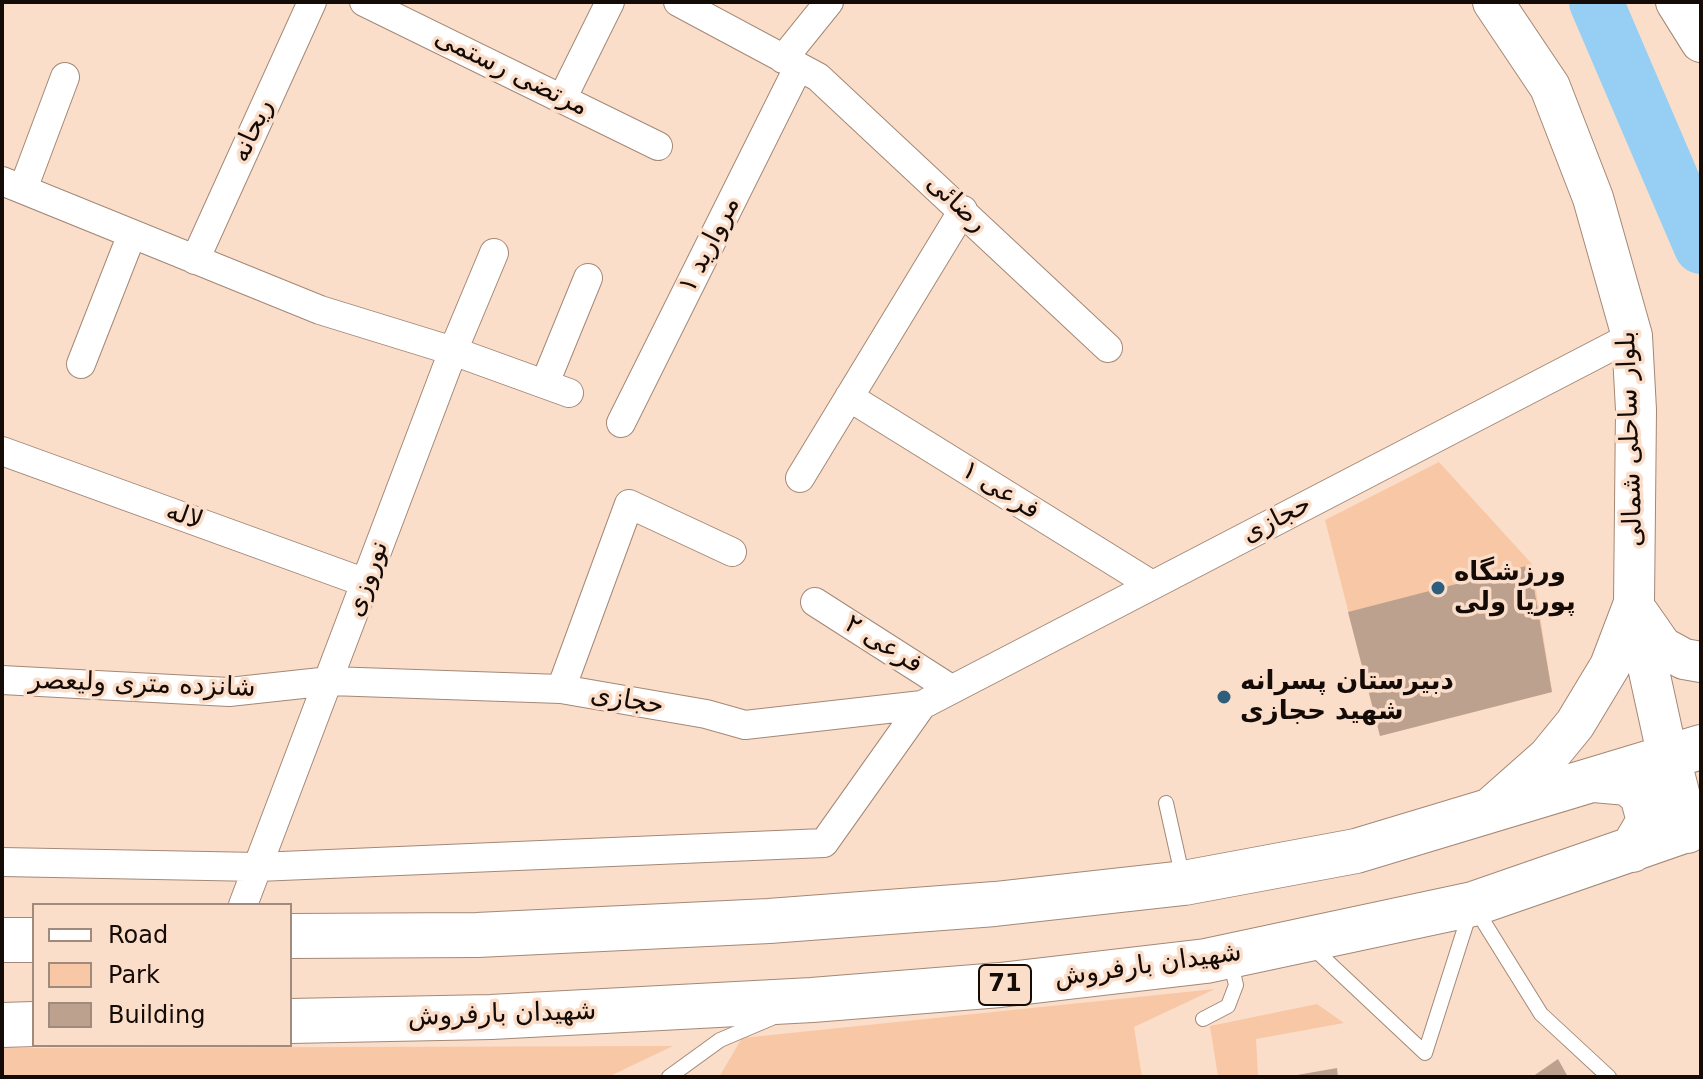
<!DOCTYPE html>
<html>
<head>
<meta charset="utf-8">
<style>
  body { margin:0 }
  #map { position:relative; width:1703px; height:1079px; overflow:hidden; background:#fbdeca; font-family:"DejaVu Sans",sans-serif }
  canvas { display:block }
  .frame { position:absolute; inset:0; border:4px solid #150b06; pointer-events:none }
  .legend { position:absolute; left:32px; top:903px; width:260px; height:144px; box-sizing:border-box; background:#fbdeca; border:2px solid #9f8a7c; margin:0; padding:10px 14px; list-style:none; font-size:24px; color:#150b06 }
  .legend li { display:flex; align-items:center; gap:16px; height:40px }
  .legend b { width:40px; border:2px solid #9f8a7c }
</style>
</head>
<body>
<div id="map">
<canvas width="1703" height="1079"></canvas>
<div class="frame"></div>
<ul class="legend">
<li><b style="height:10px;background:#fff"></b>Road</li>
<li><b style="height:22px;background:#f8c7a6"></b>Park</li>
<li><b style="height:22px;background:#bda18f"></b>Building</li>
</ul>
</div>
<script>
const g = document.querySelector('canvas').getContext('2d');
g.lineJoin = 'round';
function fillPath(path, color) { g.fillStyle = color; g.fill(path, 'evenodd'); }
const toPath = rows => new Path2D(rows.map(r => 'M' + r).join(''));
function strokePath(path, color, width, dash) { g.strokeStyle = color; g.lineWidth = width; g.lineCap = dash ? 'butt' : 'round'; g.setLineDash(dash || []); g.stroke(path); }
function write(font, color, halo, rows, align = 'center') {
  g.font = font + ' "DejaVu Sans","Noto Sans Arabic",sans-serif'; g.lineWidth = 7; g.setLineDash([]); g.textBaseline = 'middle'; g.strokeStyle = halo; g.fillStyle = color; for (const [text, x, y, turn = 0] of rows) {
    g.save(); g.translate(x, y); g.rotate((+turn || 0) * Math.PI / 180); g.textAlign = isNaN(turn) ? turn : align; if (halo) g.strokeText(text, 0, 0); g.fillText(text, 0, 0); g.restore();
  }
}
fillPath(toPath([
  [1439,462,1532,564,1552,692,1380,736,1325,520],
  [1215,989,1134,1027,1142,1077,719,1077,742,1038],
  [1317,1004,1344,1023,1256,1039,1258,1075,1218,1077,1210,1026],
  [673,1046,608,1077,2,1077,2,1048]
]), '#f8c7a6');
strokePath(toPath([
  [1596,2,1701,247]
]), '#97cef4', 54);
fillPath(toPath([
  [1530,565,1552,692,1380,736,1348,612],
  [1558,1059,1568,1077,1532,1077],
  [1337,1068,1338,1077,1297,1077,1297,1075]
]), '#bda18f');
const service = toPath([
  [1166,803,1183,879],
  [1475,908,1541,1014,1609,1077],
  [1311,946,1425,1053,1470,912],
  [1203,1019,1228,1006,1236,985,1230,960],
  [669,1077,720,1040,772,1018]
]);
const minor = toPath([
  [364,2,658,146],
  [678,2,818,77,1108,348],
  [783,59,829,2],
  [563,97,610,2],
  [2,181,320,310,453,351,569,393],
  [23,189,65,77],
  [195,260,312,2],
  [81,364,132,234],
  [545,383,588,278],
  [849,397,1152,585],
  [621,423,798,68],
  [2,451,366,583],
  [800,478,963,210],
  [815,602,951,689],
  [2,680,229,692,330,681,561,689,706,714,745,725,922,705],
  [561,689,629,504,732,552],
  [2,862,258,867,824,843,922,705,1632,336],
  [243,905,453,351,494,253]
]);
const secondary = toPath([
  [1493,2,1550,87,1593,198,1632,336,1636,410,1634,603,1668,758],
  [1676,2,1701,42],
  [1639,614,1662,647,1684,659,1701,662],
  [1487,811,1548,757,1575,724,1610,666,1634,603]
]);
const trunk = toPath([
  [1668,758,1687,831],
  [1594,780,1628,783,1642,795,1649,821,1632,850],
  [290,936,477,935,769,921,995,904,1184,883,1356,851,1701,747],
  [2,940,34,940],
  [290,1021,491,1017,812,1000,1000,985,1206,961,1473,904,1701,825],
  [2,1025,34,1024]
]);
strokePath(service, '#a38876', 16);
strokePath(minor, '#a38876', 30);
strokePath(secondary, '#a38876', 42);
strokePath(trunk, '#a38876', 46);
strokePath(service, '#fff', 14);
strokePath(minor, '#fff', 28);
strokePath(secondary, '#fff', 40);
strokePath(trunk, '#fff', 44);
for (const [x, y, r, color] of [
  [1438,588,8,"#2f5e7d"],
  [1224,697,8,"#2f5e7d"]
]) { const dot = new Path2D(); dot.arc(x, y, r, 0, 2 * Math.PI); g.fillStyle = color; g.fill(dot); strokePath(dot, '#fbdeca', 3); }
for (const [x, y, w] of [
  [1005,985,52]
]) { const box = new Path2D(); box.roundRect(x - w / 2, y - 20, w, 40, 6); g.fillStyle = '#fbdeca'; g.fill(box); strokePath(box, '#150b06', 2); }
write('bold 24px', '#150b06', null, [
  ["71",1005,985]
]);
write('26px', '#150b06', '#fbdeca', [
  ["مرتضی رستمی",511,73,26],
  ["ریحانه",253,131,-66],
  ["رضائی",956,204,43],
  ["مروارید ۱",710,245,-63],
  ["بلوار ساحلی شمالی",1631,439,-92],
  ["فرعی ۱",1000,491,32],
  ["لاله",184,517,20],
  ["حجازی",1277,520,-27],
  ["نوروزی",368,579,-70],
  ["فرعی ۲",883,645,32],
  ["شانزده متری ولیعصر",142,685,2],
  ["حجازی",627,701,10],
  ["شهیدان بارفروش",1148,966,-8],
  ["شهیدان بارفروش",502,1015,-2]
]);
write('bold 26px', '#150b06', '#fbdeca', [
  ["ورزشگاه",1454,573],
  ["پوریا ولی",1454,603],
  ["دبیرستان پسرانه",1240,682],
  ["شهید حجازی",1240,712]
], 'left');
</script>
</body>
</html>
